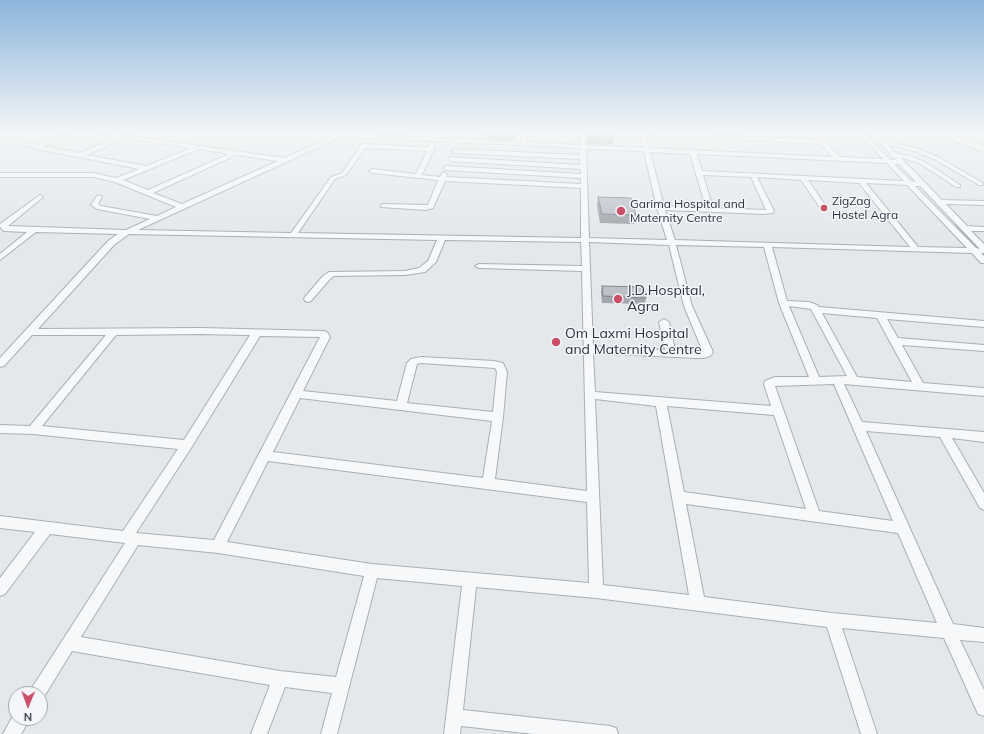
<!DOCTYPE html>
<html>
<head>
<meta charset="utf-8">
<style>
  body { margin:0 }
  #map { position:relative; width:984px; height:734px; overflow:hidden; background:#e4e8eb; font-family:Mulish,sans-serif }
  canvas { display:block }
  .north { position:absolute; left:8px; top:686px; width:40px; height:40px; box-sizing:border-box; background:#f4f6f9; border:1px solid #a4a9b0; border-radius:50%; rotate:181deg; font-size:11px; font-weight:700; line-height:16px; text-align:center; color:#2c3643 }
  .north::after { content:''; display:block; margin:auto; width:14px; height:18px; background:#ca506a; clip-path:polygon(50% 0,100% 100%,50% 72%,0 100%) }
</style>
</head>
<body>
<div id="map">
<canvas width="984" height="734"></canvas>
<div class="north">N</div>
</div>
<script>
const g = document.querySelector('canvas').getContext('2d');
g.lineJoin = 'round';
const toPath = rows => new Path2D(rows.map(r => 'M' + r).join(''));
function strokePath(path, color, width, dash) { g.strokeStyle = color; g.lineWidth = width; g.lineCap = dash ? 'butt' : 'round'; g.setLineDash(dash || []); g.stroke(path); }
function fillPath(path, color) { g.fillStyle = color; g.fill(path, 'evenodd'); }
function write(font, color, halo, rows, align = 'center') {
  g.font = font + ' Mulish,sans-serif'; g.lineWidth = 3; g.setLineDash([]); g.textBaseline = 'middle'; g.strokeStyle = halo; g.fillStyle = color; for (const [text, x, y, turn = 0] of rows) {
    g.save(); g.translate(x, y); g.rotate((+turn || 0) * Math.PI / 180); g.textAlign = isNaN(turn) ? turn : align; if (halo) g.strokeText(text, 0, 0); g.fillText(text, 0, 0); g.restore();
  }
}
strokePath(toPath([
  [956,224,960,229]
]), '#a1b7c9', 2.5);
strokePath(toPath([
  [959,228,984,254]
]), '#a1b7c9', 3);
const street = toPath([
  [66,133,74,133,44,146,80,153,117,137,97,133,111,133,284,158,340,133,520,142,522,133,528,133,526,142,580,145,580,133,586,133,586,145,644,148,640,133,677,133,818,140,812,133,818,133,840,157,883,159,858,133,864,133,890,160,896,160,870,133,876,133,883,140,918,149,938,157,983,183,983,185,979,185,934,159,914,151,887,144,895,153,910,156,925,162,960,185,960,187,956,187,921,164,900,157,942,200,984,201,984,205,946,204,967,226,984,227,984,231,971,231,984,244,984,253,981,253,984,256,984,263,981,263,972,253,772,247,787,301,809,302,817,305,819,307,984,321,984,327,887,319,898,338,984,345,984,351,902,345,923,383,984,388,984,396,844,384,862,422,984,432,984,442,952,438,984,493,984,510,980,508,940,437,866,431,953,624,984,628,984,642,960,640,984,690,984,716,978,714,944,638,842,628,877,734,861,734,827,627,596,598,476,587,463,710,610,726,616,728,618,734,534,734,461,726,460,734,444,734,462,586,377,578,337,734,321,734,332,693,285,687,267,734,251,734,270,685,72,651,42,700,40,700,40,694,28,694,125,543,50,534,5,594,0,596,0,578,35,532,0,528,0,516,123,531,178,449,33,434,0,433,0,425,30,426,106,335,32,335,4,366,0,367,0,358,108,241,118,234,36,232,0,260,0,254,27,232,4,231,0,227,0,224,40,195,43,197,42,198,8,226,126,230,150,219,97,209,91,205,97,196,99,195,102,197,98,204,101,206,157,216,176,207,115,182,93,177,0,177,0,173,93,173,116,178,139,169,37,149,21,144,24,142,37,145,66,133],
  [646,135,821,144,833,157,650,148,646,135],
  [341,137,580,148,580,155,455,149,452,151,455,153,580,159,580,165,451,157,448,159,451,161,581,169,581,174,446,166,443,168,446,170,581,178,581,184,446,177,447,174,444,172,442,173,440,177,422,175,434,149,435,143,431,143,429,147,363,144,361,145,342,173,331,177,291,233,138,230,341,137],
  [125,138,191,148,146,166,87,155,125,138],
  [365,148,427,151,416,174,372,169,369,171,372,173,438,180,428,205,383,204,381,205,381,207,426,210,433,208,445,181,581,188,581,238,298,233,335,179,346,175,365,148],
  [199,149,229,154,148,190,123,180,199,149],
  [586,149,644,151,657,208,667,240,589,238,586,149],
  [650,152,690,154,706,208,664,206,650,152],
  [697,154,887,163,904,181,702,171,697,154],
  [236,155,278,161,182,204,153,193,236,155],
  [894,164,899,164,916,182,911,181,894,164],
  [703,175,751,177,766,210,713,208,703,175],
  [757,177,801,180,821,209,823,210,827,208,808,180,859,183,910,247,675,240,665,210,764,214,773,213,774,211,757,177],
  [866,183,907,185,967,248,918,247,866,183],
  [915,186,920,186,980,249,976,248,915,186],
  [129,234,437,240,428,261,419,268,405,271,329,272,323,276,305,297,304,299,305,301,308,302,311,301,329,280,334,276,405,275,425,272,436,262,445,240,581,242,582,266,479,264,475,266,479,268,582,271,587,491,495,479,503,417,507,372,503,363,494,361,421,357,411,359,407,363,397,401,303,391,330,337,327,332,324,331,201,328,38,329,114,245,129,234],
  [589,242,669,245,684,306,703,352,675,350,669,322,664,319,659,322,665,350,593,346,589,242],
  [676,245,764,247,779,303,809,377,775,377,765,381,764,384,771,406,595,392,593,353,696,358,704,358,710,356,712,354,713,352,692,306,676,245],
  [789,306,811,309,847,376,819,377,789,306],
  [822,313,877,318,912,382,857,377,822,313],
  [201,334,250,335,184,440,42,426,116,335,201,334],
  [260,336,320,337,214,540,136,533,191,448,260,336],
  [421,363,495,368,497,372,493,412,407,403,417,364,421,363],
  [834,384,893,521,819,511,775,386,834,384],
  [300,398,492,421,483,478,273,452,300,398],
  [595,399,656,406,689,595,603,585,595,399],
  [667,406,774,415,806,509,684,492,667,406],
  [268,461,587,502,589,583,372,564,227,542,268,461],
  [686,504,898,533,937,623,832,613,704,597,686,504],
  [138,545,218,553,364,576,336,677,280,671,81,637,138,545],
  [15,712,16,718,29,718,27,724,21,734,3,734,15,712]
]);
const secondary = toPath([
  [933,133,944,133,984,146,984,152,933,133]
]);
strokePath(street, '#a9afb5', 2);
strokePath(secondary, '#a9afb5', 2);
fillPath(street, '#f7f8fa');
fillPath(secondary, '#fff');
fillPath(toPath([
  [517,133,514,140,486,139,486,134],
  [587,133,612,133,613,140,612,145,588,144],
  [598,197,636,215,634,224,600,223,597,206],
  [602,286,646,298,645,304,602,303,601,292]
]), '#a2a6ac');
fillPath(toPath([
  [515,133,517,133,514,140,515,136]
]), '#84878c');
const building = toPath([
  [486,133,515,133,515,136,486,134,486,133],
  [588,133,612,133,613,140,588,138,588,133],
  [598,197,631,198,636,215,602,214,598,197],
  [602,286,644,287,646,298,603,296,602,286]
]);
fillPath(building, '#bcc1c8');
strokePath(building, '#84878c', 1);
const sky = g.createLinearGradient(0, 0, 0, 236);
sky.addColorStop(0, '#8bb5dc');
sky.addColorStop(0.56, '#f3f5f6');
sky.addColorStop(1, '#f3f5f600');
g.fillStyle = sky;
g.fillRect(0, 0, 984, 236);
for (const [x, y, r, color] of [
  [824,208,4,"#ca506a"],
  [621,211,5,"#ca506a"],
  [618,299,5,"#ca506a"],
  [556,342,5,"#ca506a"]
]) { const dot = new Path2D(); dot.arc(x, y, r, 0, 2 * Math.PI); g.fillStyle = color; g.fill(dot); strokePath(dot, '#f4f6f9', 1.5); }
write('12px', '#2c3643', '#f4f6f9', [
  ["ZigZag",832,201],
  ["Hostel Agra",832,215],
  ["Garima Hospital and",630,204],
  ["Maternity Centre",630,218]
], 'left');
write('14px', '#2c3643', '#f4f6f9', [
  ["J.D.Hospital,",627,291],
  ["Agra",627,307],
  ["Om Laxmi Hospital",565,334],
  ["and Maternity Centre",565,350]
], 'left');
</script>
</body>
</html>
